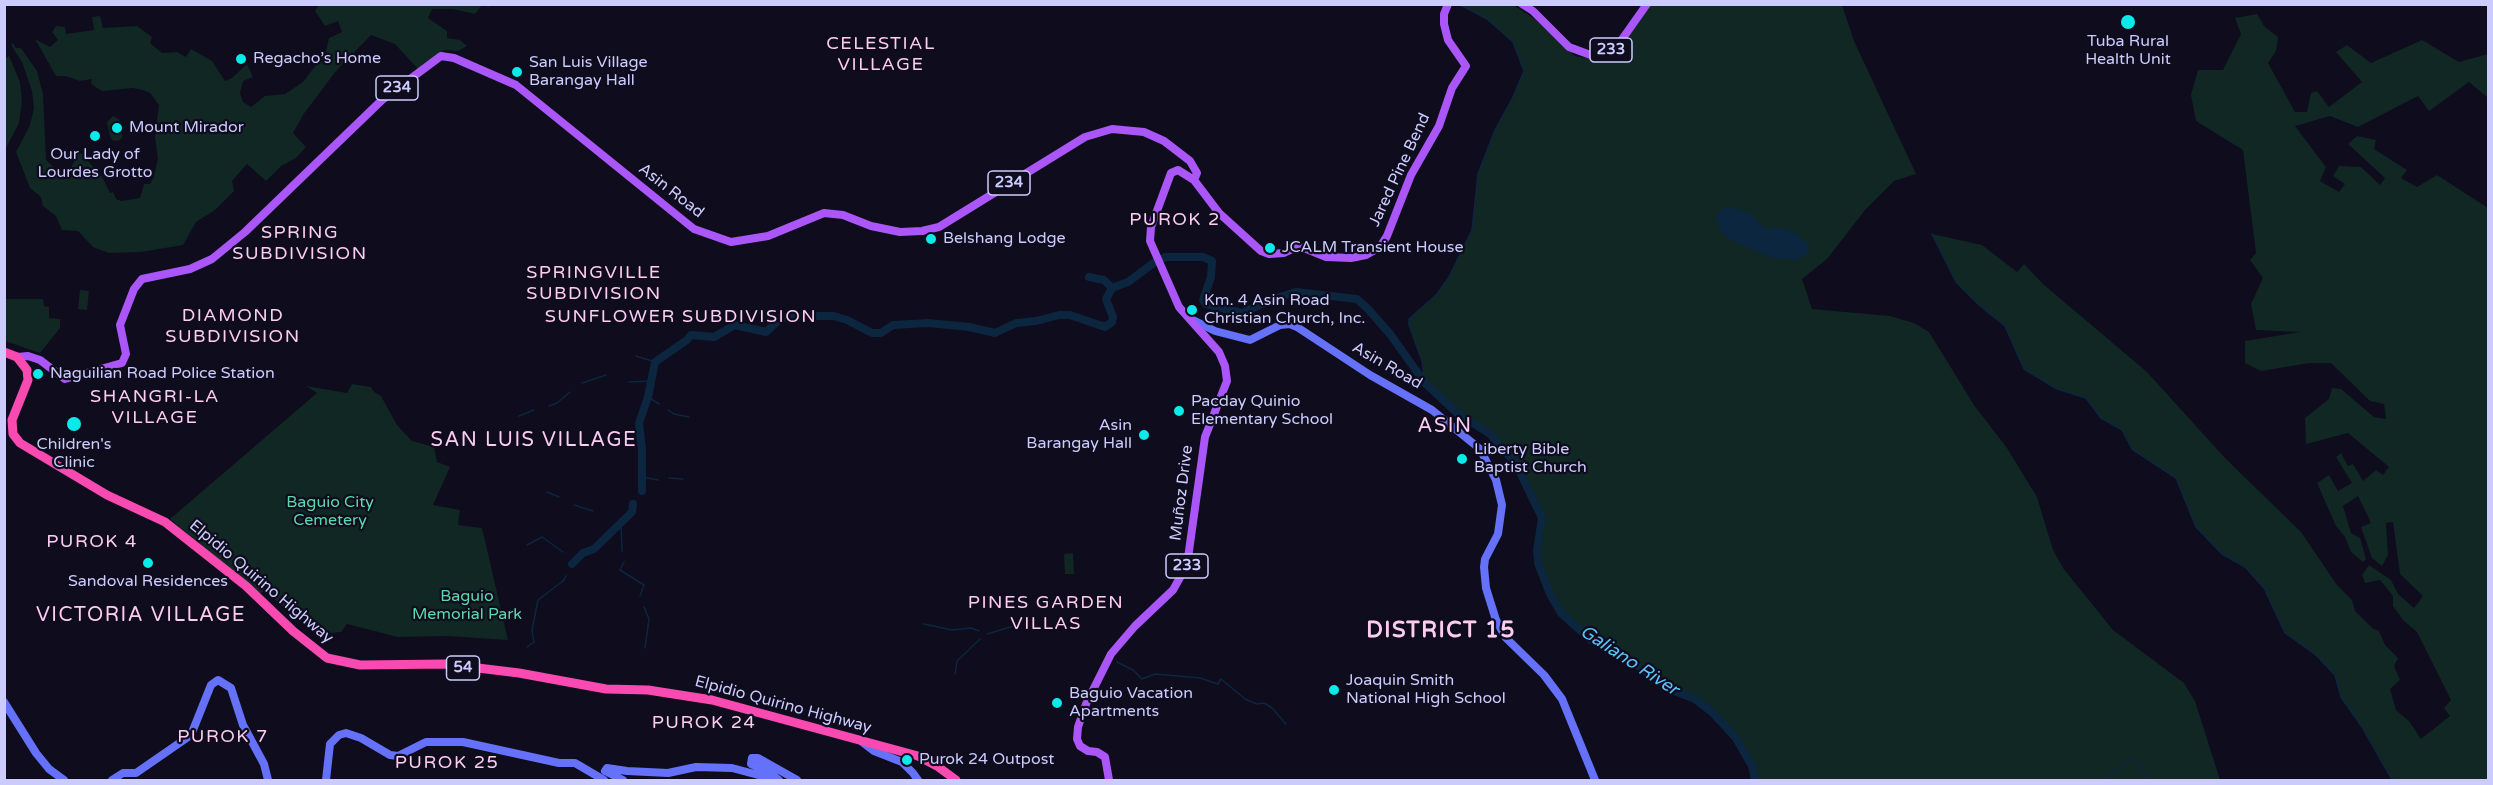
<!DOCTYPE html>
<html>
<head>
<meta charset="utf-8">
<style>
  body { margin:0 }
  #map { position:relative; width:2493px; height:785px; overflow:hidden; background:#0e0c1d; font-family:"Varela Round",sans-serif }
  canvas { display:block }
  .frame { position:absolute; inset:0; border:6px solid #cbcbfd; pointer-events:none }
</style>
</head>
<body>
<div id="map">
<canvas width="2493" height="785"></canvas>
<div class="frame"></div>
</div>
<script>
const g = document.querySelector('canvas').getContext('2d');
g.lineJoin = 'round';
function fillPath(path, color) { g.fillStyle = color; g.fill(path, 'evenodd'); }
const toPath = rows => new Path2D(rows.map(r => 'M' + r).join(''));
function strokePath(path, color, width, dash) { g.strokeStyle = color; g.lineWidth = width; g.lineCap = dash ? 'butt' : 'round'; g.setLineDash(dash || []); g.stroke(path); }
function write(font, color, halo, rows, align = 'center') {
  g.font = font + ' "Varela Round",sans-serif'; g.lineWidth = 4.5; g.setLineDash([]); g.textBaseline = 'middle'; g.strokeStyle = halo; g.fillStyle = color; for (const [text, x, y, turn = 0] of rows) {
    g.save(); g.translate(x, y); g.rotate((+turn || 0) * Math.PI / 180); g.textAlign = isNaN(turn) ? turn : align; if (halo) g.strokeText(text, 0, 0); g.fillText(text, 0, 0); g.restore();
  }
}
fillPath(toPath([
  [319,5,489,5,489,7,482,5,475,14,453,9,432,9,428,18,447,31,447,38,460,40,467,46,458,51,444,50,418,69,395,44,371,35,336,71,303,115,293,133,306,147,296,158,281,166,266,181,247,164,232,181,234,191,215,210,196,222,183,245,141,252,109,253,93,247,78,231,62,230,56,216,43,206,41,197,30,188,16,152,30,125,34,108,32,91,22,62,11,45,13,43,16,48,21,48,37,71,43,94,46,160,61,174,67,174,74,162,73,153,77,151,82,154,102,177,110,193,113,192,116,199,121,201,140,198,144,184,150,184,154,177,158,158,155,137,159,105,150,93,143,90,133,88,102,91,91,84,92,79,80,81,66,76,56,76,35,39,50,47,58,40,52,32,56,26,65,27,66,34,94,30,92,17,100,16,103,28,137,26,152,37,150,43,162,53,177,52,186,57,191,49,212,61,225,81,232,78,247,64,253,77,243,81,240,93,243,102,251,107,265,96,285,94,303,82,326,52,329,38,342,32,338,21,325,26,315,11],
  [1459,5,1513,5,1535,19,1575,56,1597,60,1621,47,1651,5,1842,5,1854,41,1916,174,1894,181,1865,210,1827,259,1802,279,1812,309,1890,316,1914,323,1929,332,1974,405,2007,448,2037,497,2053,550,2063,568,2113,630,2184,683,2195,701,2220,780,1755,780,1752,766,1736,738,1712,712,1695,699,1672,690,1615,650,1591,640,1575,627,1561,613,1543,579,1538,563,1537,550,1542,518,1516,464,1490,435,1457,413,1425,383,1422,361,1409,325,1409,319,1437,294,1449,277,1472,230,1478,174,1495,130,1513,97,1524,71,1513,42,1487,19],
  [2257,14,2264,26,2278,37,2276,51,2268,63,2295,112,2307,112,2311,93,2317,91,2329,107,2362,82,2336,52,2347,45,2371,63,2422,40,2459,62,2488,54,2488,98,2469,82,2429,111,2418,96,2358,127,2330,116,2295,126,2326,167,2320,181,2339,192,2345,184,2333,176,2339,166,2361,167,2380,185,2385,178,2348,144,2357,136,2376,140,2374,149,2407,170,2401,178,2417,187,2437,175,2488,208,2488,780,2392,780,2362,727,2341,697,2335,675,2316,655,2285,633,2264,588,2245,567,2222,554,2196,527,2176,478,2132,449,2122,430,2101,418,2086,398,2057,389,2024,369,2005,326,1980,306,1956,282,1932,234,1982,245,2017,272,2024,264,2043,284,2147,372,2225,458,2301,532,2337,585,2352,600,2355,611,2372,628,2379,631,2385,645,2398,658,2394,666,2400,680,2390,689,2396,710,2409,721,2421,739,2450,716,2444,708,2451,700,2417,632,2403,620,2393,606,2393,596,2380,580,2365,583,2362,575,2369,565,2391,580,2398,594,2414,608,2423,596,2400,574,2393,522,2386,523,2388,555,2382,566,2372,558,2361,527,2371,523,2358,496,2343,506,2351,533,2360,538,2366,559,2363,562,2351,552,2345,537,2336,526,2317,483,2329,475,2338,491,2352,483,2336,457,2341,453,2348,466,2353,464,2363,481,2376,470,2383,475,2389,467,2348,433,2306,444,2305,418,2329,399,2332,388,2341,389,2374,417,2386,419,2384,404,2370,401,2331,363,2309,363,2261,371,2245,363,2245,341,2300,332,2256,330,2251,304,2263,278,2250,260,2256,253,2243,150,2196,121,2191,95,2198,70,2223,70,2241,34,2235,18],
  [9,56,20,82,22,101,19,123,6,148,4,59],
  [113,116,119,119,122,132,122,138,118,141,112,140,110,136,107,122],
  [80,290,89,291,87,310,78,309],
  [5,299,43,299,44,306,49,307,49,318,60,319,60,328,40,353,5,341],
  [352,384,371,387,374,392,381,396,397,425,412,441,434,447,437,462,450,467,433,505,460,510,458,525,482,528,508,640,447,636,398,637,347,624,341,632,330,633,315,629,305,625,264,590,260,594,170,519,317,393,306,386,347,393],
  [1073,553,1074,574,1065,574,1064,554]
]), '#102723');
fillPath(toPath([
  [1728,206,1750,213,1764,228,1783,228,1794,232,1807,243,1809,248,1808,254,1796,260,1772,258,1730,240,1720,231,1716,215]
]), '#0d2640');
strokePath(toPath([
  [1932,234,1956,282,1980,306,2005,326,2024,369,2057,389,2086,398,2101,418,2122,430,2132,449,2176,478,2196,527,2222,554,2245,567,2264,588,2285,633,2316,655,2335,675,2341,697,2362,727,2392,780],
  [636,356,655,362],
  [629,382,651,381],
  [582,383,606,375],
  [1425,383,1422,361,1409,325,1409,319,1437,294,1449,277,1472,230,1478,174,1495,130,1513,97,1524,71,1513,42,1487,19,1459,4],
  [648,397,659,404],
  [549,406,557,403,570,392],
  [668,410,674,414,689,417],
  [519,416,534,410],
  [642,477,658,480],
  [669,478,683,479],
  [547,492,559,497],
  [574,505,593,511],
  [621,523,622,551],
  [527,545,542,537,563,552],
  [624,562,620,570,644,585,640,596],
  [644,607,649,619,645,648],
  [924,624,952,630,971,628,979,631],
  [987,634,1014,626],
  [527,647,534,642,532,630,538,600,563,581,566,576],
  [1117,662,1133,670,1142,679,1155,674,1200,678,1218,684,1221,679,1245,699,1257,704,1264,703,1272,708,1286,724],
  [955,674,957,661,980,639],
  [2104,780,2129,758,2137,761,2150,780]
]), '#0d2640', 1.5);
strokePath(toPath([
  [1089,277,1104,280,1112,288],
  [642,491,642,449,639,423,648,397,655,362,687,340,691,335,714,337,735,325,766,332,781,318,790,316,834,316,847,320,872,333,881,333,893,325,928,323,969,327,995,333,1016,323,1036,321,1059,315,1070,315,1105,327,1112,322,1113,317,1106,299,1112,288,1128,282,1155,262,1166,257,1203,257,1212,261,1211,277,1203,300,1206,304,1242,313,1273,299,1296,292,1357,299,1368,309,1390,334,1425,383,1457,413,1490,434,1516,464,1542,518,1537,550,1538,563,1550,594,1561,613,1591,640,1615,650,1672,690,1695,699,1712,712,1736,738,1752,766,1755,780],
  [572,564,583,553,594,549,632,512,633,504]
]), '#0d2640', 8);
strokePath(toPath([
  [1191,319,1215,331,1250,340,1280,325,1290,324,1297,327,1370,375,1432,410,1480,449,1496,480,1502,505,1498,534,1485,559,1484,567,1486,588,1496,620,1506,638,1544,675,1562,699,1595,780],
  [4,702,36,753,49,769,64,780],
  [861,741,874,751,902,762,913,773,918,780],
  [605,771,607,768,627,771,668,773,696,767,732,768,762,776,768,780],
  [605,771,623,780],
  [112,780,123,773,136,773,191,735,211,685,218,680,231,688,243,725,264,764,268,780],
  [326,780,330,744,339,735,346,733,361,738,390,755,398,756,426,742,463,742,559,763,575,763,604,780],
  [779,780,769,772,751,764,752,758,758,758,797,780]
]), '#6571f9', 8);
strokePath(toPath([
  [1522,4,1533,11,1569,47,1596,57,1603,55,1618,45,1647,4],
  [1194,180,1219,213,1261,251,1269,254,1284,253,1299,246,1326,257,1351,258,1366,255,1380,247,1387,236,1411,175,1439,126,1452,88,1466,66,1448,40,1444,24,1444,14,1448,4],
  [17,357,28,356,40,360,65,379,122,363,126,354,120,325,134,289,142,279,190,269,212,259,245,232,382,100,441,56,454,58,516,85,694,229,731,242,768,236,824,213,843,215,871,226,900,232,922,231,939,227,1085,137,1112,129,1144,132,1164,141,1190,161,1197,173,1194,180],
  [1109,780,1105,757,1097,752,1088,751,1080,746,1077,739,1078,727,1086,704,1111,654,1135,626,1173,590,1187,565,1205,437,1227,381,1225,366,1219,352,1179,307,1150,241,1151,227,1171,173,1178,170,1194,180]
]), '#aa56f8', 8);
strokePath(toPath([
  [4,352,17,357,27,370,28,380,12,420,13,434,20,443,107,495,165,522,246,586,293,631,327,658,360,665,445,664,519,673,606,689,648,690,712,700,918,756,937,766,956,780]
]), '#f84ab0', 9);
for (const [x, y, r, color] of [
  [2128,22,8,"#09eae9"],
  [241,59,6,"#09eae9"],
  [517,72,6,"#09eae9"],
  [117,128,6,"#09eae9"],
  [95,136,6,"#09eae9"],
  [931,239,6,"#09eae9"],
  [1270,248,6,"#09eae9"],
  [1192,310,6,"#09eae9"],
  [38,374,6,"#09eae9"],
  [1179,411,6,"#09eae9"],
  [74,424,8,"#09eae9"],
  [1144,435,6,"#09eae9"],
  [1462,459,6,"#09eae9"],
  [148,563,6,"#09eae9"],
  [1334,690,6,"#09eae9"],
  [1057,703,6,"#09eae9"],
  [907,760,6,"#09eae9"]
]) { const dot = new Path2D(); dot.arc(x, y, r, 0, 2 * Math.PI); g.fillStyle = color; g.fill(dot); strokePath(dot, '#0e0c1d', 2); }
for (const [x, y, w] of [
  [1611,50,42],
  [397,88,42],
  [1009,183,42],
  [1187,566,42],
  [463,668,33]
]) { const box = new Path2D(); box.roundRect(x - w / 2, y - 12, w, 24, 4.5); g.fillStyle = '#0e0c1d'; g.fill(box); strokePath(box, '#cbcbfd', 1.5); }
write('bold 15px', '#cbcbfd', null, [
  ["233",1611,50],
  ["234",397,88],
  ["234",1009,183],
  ["233",1187,566],
  ["54",463,668]
]);
write('16px', '#cbcbfd', '#0e0c1d', [
  ["Tuba Rural",2128,42,"center"],
  ["Health Unit",2128,60,"center"],
  ["Regacho’s Home",253,59],
  ["San Luis Village",529,63],
  ["Barangay Hall",529,81],
  ["Mount Mirador",129,128],
  ["Our Lady of",95,155,"center"],
  ["Lourdes Grotto",95,173,"center"],
  ["Belshang Lodge",943,239],
  ["JCALM Transient House",1282,248],
  ["Km. 4 Asin Road",1204,301],
  ["Christian Church, Inc.",1204,319],
  ["Naguilian Road Police Station",50,374],
  ["Pacday Quinio",1191,402],
  ["Elementary School",1191,420],
  ["Asin",1132,426,"right"],
  ["Barangay Hall",1132,444,"right"],
  ["Children's",74,445,"center"],
  ["Clinic",74,463,"center"],
  ["Liberty Bible",1474,450],
  ["Baptist Church",1474,468],
  ["Sandoval Residences",148,582,"center"],
  ["Joaquin Smith",1346,681],
  ["National High School",1346,699],
  ["Baguio Vacation",1069,694],
  ["Apartments",1069,712],
  ["Purok 24 Outpost",919,760]
], 'left');
write('16px', '#cbcbfd', '#0e0c1d', [
  ["Jared Pine Bend",1400,170,-65],
  ["Asin Road",671,191,38],
  ["Asin Road",1387,366,30],
  ["Muñoz Drive",1182,493,-83],
  ["Elpidio Quirino Highway",261,582,40],
  ["Elpidio Quirino Highway",783,705,15]
]);
write('16px', '#5ad9ac', '#0e0c1d', [
  ["Baguio City",330,503],
  ["Cemetery",330,521],
  ["Baguio",467,597],
  ["Memorial Park",467,615]
]);
g.letterSpacing = '1.5px';
write('18px', '#fdccf1', '#0e0c1d', [
  ["CELESTIAL",881,44],
  ["VILLAGE",881,65],
  ["PUROK 2",1175,220],
  ["SPRING",300,233],
  ["SUBDIVISION",300,254],
  ["SPRINGVILLE",594,273],
  ["SUBDIVISION",594,294],
  ["DIAMOND",233,316],
  ["SUBDIVISION",233,337],
  ["SUNFLOWER SUBDIVISION",681,317],
  ["SHANGRI-LA",155,397],
  ["VILLAGE",155,418],
  ["PUROK 4",92,542],
  ["PINES GARDEN",1046,603],
  ["VILLAS",1046,624],
  ["PUROK 24",704,723],
  ["PUROK 7",223,737],
  ["PUROK 25",447,763]
]);
g.letterSpacing = '0px';
write('italic 18px', '#5dc1f9', '#0e0c1d', [
  ["Galiano River",1629,661,33]
]);
g.letterSpacing = '1.5px';
write('20px', '#fdccf1', '#0e0c1d', [
  ["ASIN",1445,427],
  ["SAN LUIS VILLAGE",534,441],
  ["VICTORIA VILLAGE",141,616]
]);
g.letterSpacing = '0px';
g.letterSpacing = '1.5px';
write('bold 22px', '#fdccf1', '#0e0c1d', [
  ["DISTRICT 15",1441,631]
]);
g.letterSpacing = '0px';
</script>
</body>
</html>
